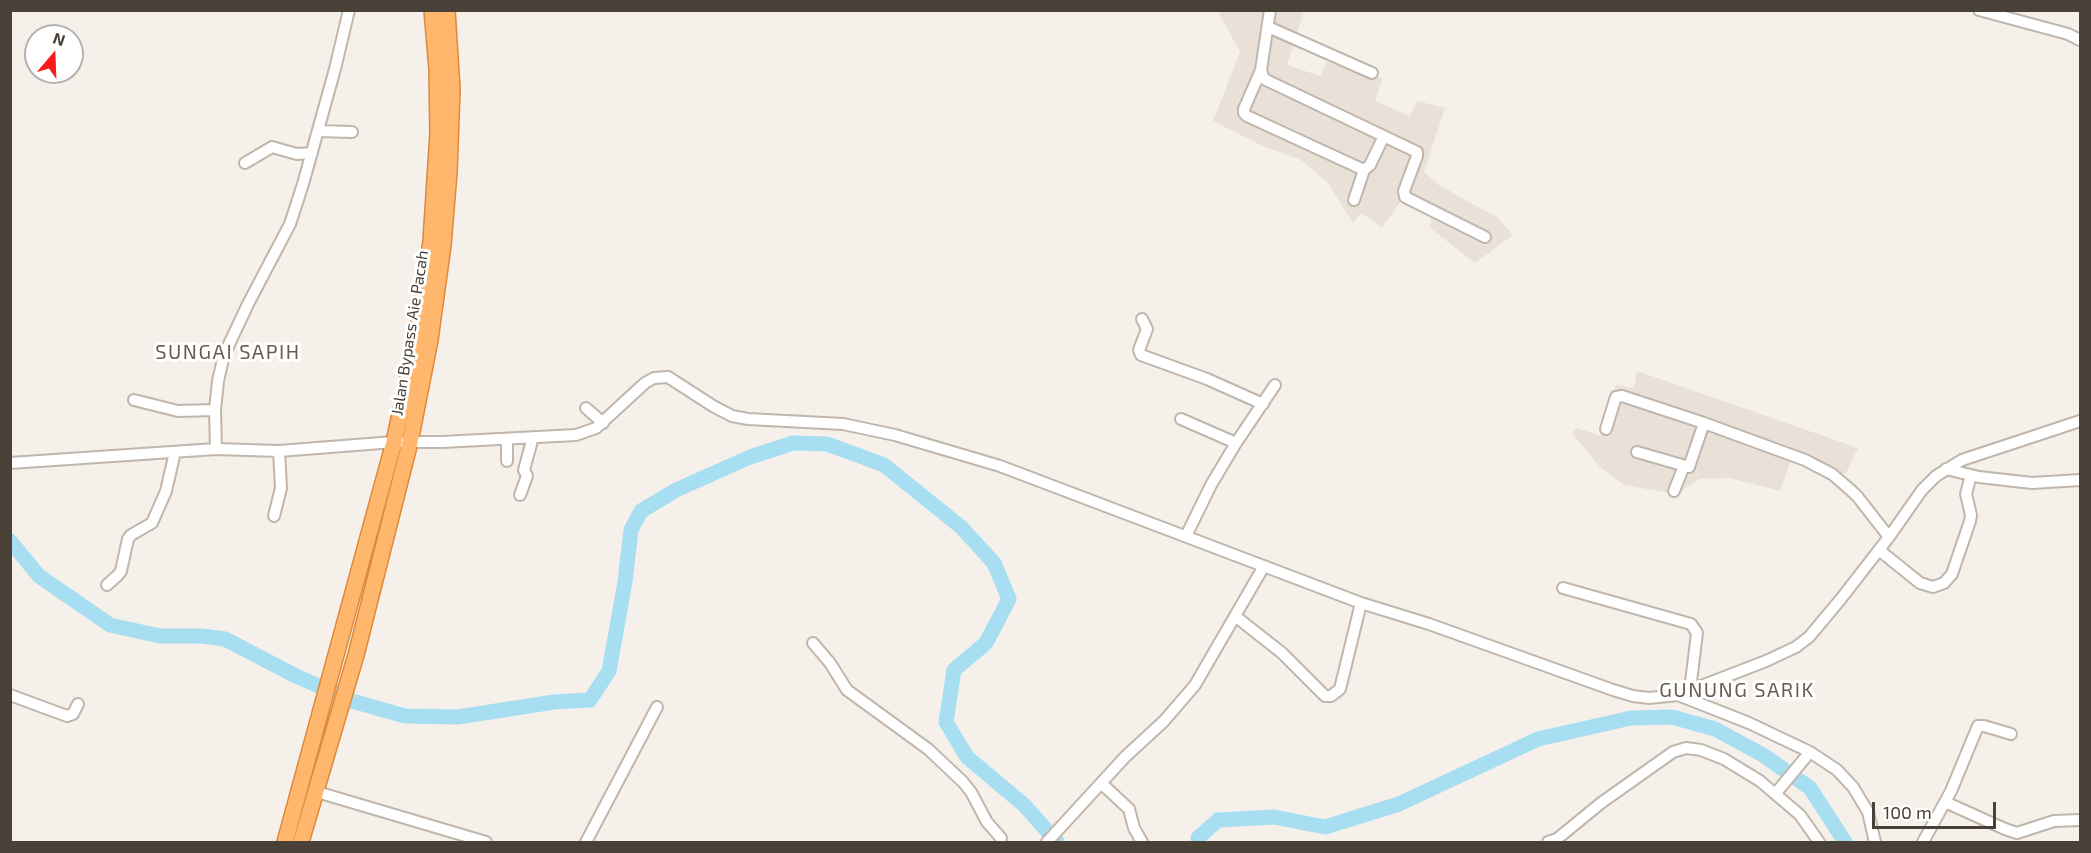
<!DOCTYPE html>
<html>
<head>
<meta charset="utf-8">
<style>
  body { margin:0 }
  #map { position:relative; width:2091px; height:853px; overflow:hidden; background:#f5f0ea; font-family:"Exo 2",sans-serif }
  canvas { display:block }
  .frame { position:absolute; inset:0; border:12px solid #494038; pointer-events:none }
  .north { position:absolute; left:24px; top:24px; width:60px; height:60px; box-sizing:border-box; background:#fff; border:2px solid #b6b3af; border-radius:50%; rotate:19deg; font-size:16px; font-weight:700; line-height:24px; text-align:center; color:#494038 }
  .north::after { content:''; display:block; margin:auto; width:21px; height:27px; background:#fa1c1c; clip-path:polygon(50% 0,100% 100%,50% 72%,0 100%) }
  .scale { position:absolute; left:1872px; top:802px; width:124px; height:27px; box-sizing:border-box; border:3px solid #494038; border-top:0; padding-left:8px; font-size:18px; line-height:21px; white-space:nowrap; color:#494038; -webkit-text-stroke:4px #fff; paint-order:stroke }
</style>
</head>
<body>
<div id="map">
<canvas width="2091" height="853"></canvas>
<div class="frame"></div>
<div class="north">N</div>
<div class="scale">100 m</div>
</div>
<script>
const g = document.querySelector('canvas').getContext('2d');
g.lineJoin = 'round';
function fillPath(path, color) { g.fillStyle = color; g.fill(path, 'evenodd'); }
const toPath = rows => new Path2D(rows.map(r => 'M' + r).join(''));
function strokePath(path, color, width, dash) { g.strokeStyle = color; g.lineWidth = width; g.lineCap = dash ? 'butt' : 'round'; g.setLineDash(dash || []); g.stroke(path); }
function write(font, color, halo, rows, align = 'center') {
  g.font = font + ' "Exo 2",sans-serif'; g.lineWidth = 6; g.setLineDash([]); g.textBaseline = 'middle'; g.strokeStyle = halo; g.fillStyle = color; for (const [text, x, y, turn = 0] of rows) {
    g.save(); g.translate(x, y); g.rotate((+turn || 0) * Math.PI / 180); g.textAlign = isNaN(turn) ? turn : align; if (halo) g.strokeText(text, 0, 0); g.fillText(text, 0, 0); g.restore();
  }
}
fillPath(toPath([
  [1216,11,1304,11,1287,65,1320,76,1327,62,1383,78,1375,101,1410,116,1417,101,1445,108,1424,172,1437,184,1498,218,1513,235,1475,263,1430,228,1432,214,1403,199,1382,227,1361,213,1353,223,1328,183,1301,160,1263,146,1213,121,1240,52,1219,13],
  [1637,371,1858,448,1846,473,1831,474,1791,459,1780,491,1730,478,1700,479,1676,494,1624,485,1600,467,1572,433,1577,428,1601,436,1616,385,1634,388]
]), '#e9e1d8');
strokePath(toPath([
  [10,541,39,576,110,625,160,636,202,636,225,639,294,675,352,701,405,716,458,717,554,702,590,700,609,671,625,582,631,530,641,511,676,490,750,457,793,443,827,444,884,465,961,527,994,563,1009,599,986,643,954,670,946,722,967,757,1024,805,1057,842],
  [1199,842,1198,838,1218,820,1274,817,1325,827,1399,804,1538,739,1631,718,1672,717,1715,729,1763,755,1810,788,1845,842]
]), '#a7def1', 15);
const minor = toPath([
  [1270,10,1261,70,1264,79,1417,152,1417,156,1404,191,1405,197,1485,237],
  [1979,10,2068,34,2080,40],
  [1268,27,1372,73],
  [1261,70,1244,109,1244,113,1247,116,1364,170,1370,165,1384,136],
  [318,131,352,132],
  [245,163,272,147,297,154,312,153],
  [1354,200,1364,170],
  [1142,319,1147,329,1139,350,1141,355,1207,379,1263,404],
  [134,400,178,411,215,410],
  [586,408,603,423],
  [1181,419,1236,443],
  [1606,429,1615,400,1616,397,1622,396,1704,423,1805,460,1832,474,1846,486,1857,496,1889,537],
  [507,439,507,461],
  [216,449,215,410,218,381,224,355,248,304,290,224,303,184,335,69,349,10],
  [1637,452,1689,467,1704,423],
  [10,463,216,449,279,451,394,442,442,442,576,435,596,428,645,383,654,378,668,377,713,406,732,416,748,419,843,424,895,435,1000,466,1361,603,1429,624,1613,690,1633,696,1649,698,1678,695,1766,661,1796,647,1809,637,1840,600,1889,537,1922,490,1936,476,1962,460,2080,421],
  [1946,469,1979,477,2032,483,2080,480],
  [1674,491,1684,466],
  [520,495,527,476,524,470,533,437],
  [274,516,281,488,279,451],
  [1186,536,1211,485,1236,443,1275,385],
  [1879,550,1920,583,1933,587,1944,583,1952,574,1970,521,1971,515,1966,494,1971,475],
  [107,585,118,575,121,571,128,539,131,535,152,523,166,491,175,452],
  [1563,588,1691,624,1697,633,1690,690],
  [1235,616,1282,653,1325,696,1331,696,1340,689,1361,603],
  [813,643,830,663,847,690,928,749,963,782,971,792,987,822,1001,838],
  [10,695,67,716,73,714,78,704],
  [1678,695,1749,723,1810,752,1837,770,1853,787,1868,812,1875,842],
  [1101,783,1129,809,1134,828,1142,842],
  [317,792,486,842],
  [1776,793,1810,752],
  [1945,802,2005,829,2017,833,2054,821,2080,820],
  [586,842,657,707],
  [1047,842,1125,757,1164,721,1195,685,1264,566],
  [1548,842,1557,839,1601,803,1673,752,1686,748,1701,750,1724,759,1760,781,1800,815,1819,842],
  [1923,842,1951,791,1978,726,1984,726,2011,734]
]);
const highway = toPath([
  [285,842,394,442,416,341,431,241,438,133,437,69,432,10],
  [301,842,356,655,410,442,430,340,443,245,449,172,452,89,447,10]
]);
strokePath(minor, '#c1b6ac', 14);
strokePath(highway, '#de893b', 18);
strokePath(minor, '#fff', 10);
strokePath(highway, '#feb76c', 15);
write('16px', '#494038', '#fff', [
  ["Jalan Bypass Aie Pacah",410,333,-81]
]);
g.letterSpacing = '1.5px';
write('20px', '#6c5c4f', '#fff', [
  ["SUNGAI SAPIH",228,352],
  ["GUNUNG SARIK",1737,690]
]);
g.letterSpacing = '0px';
</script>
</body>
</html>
